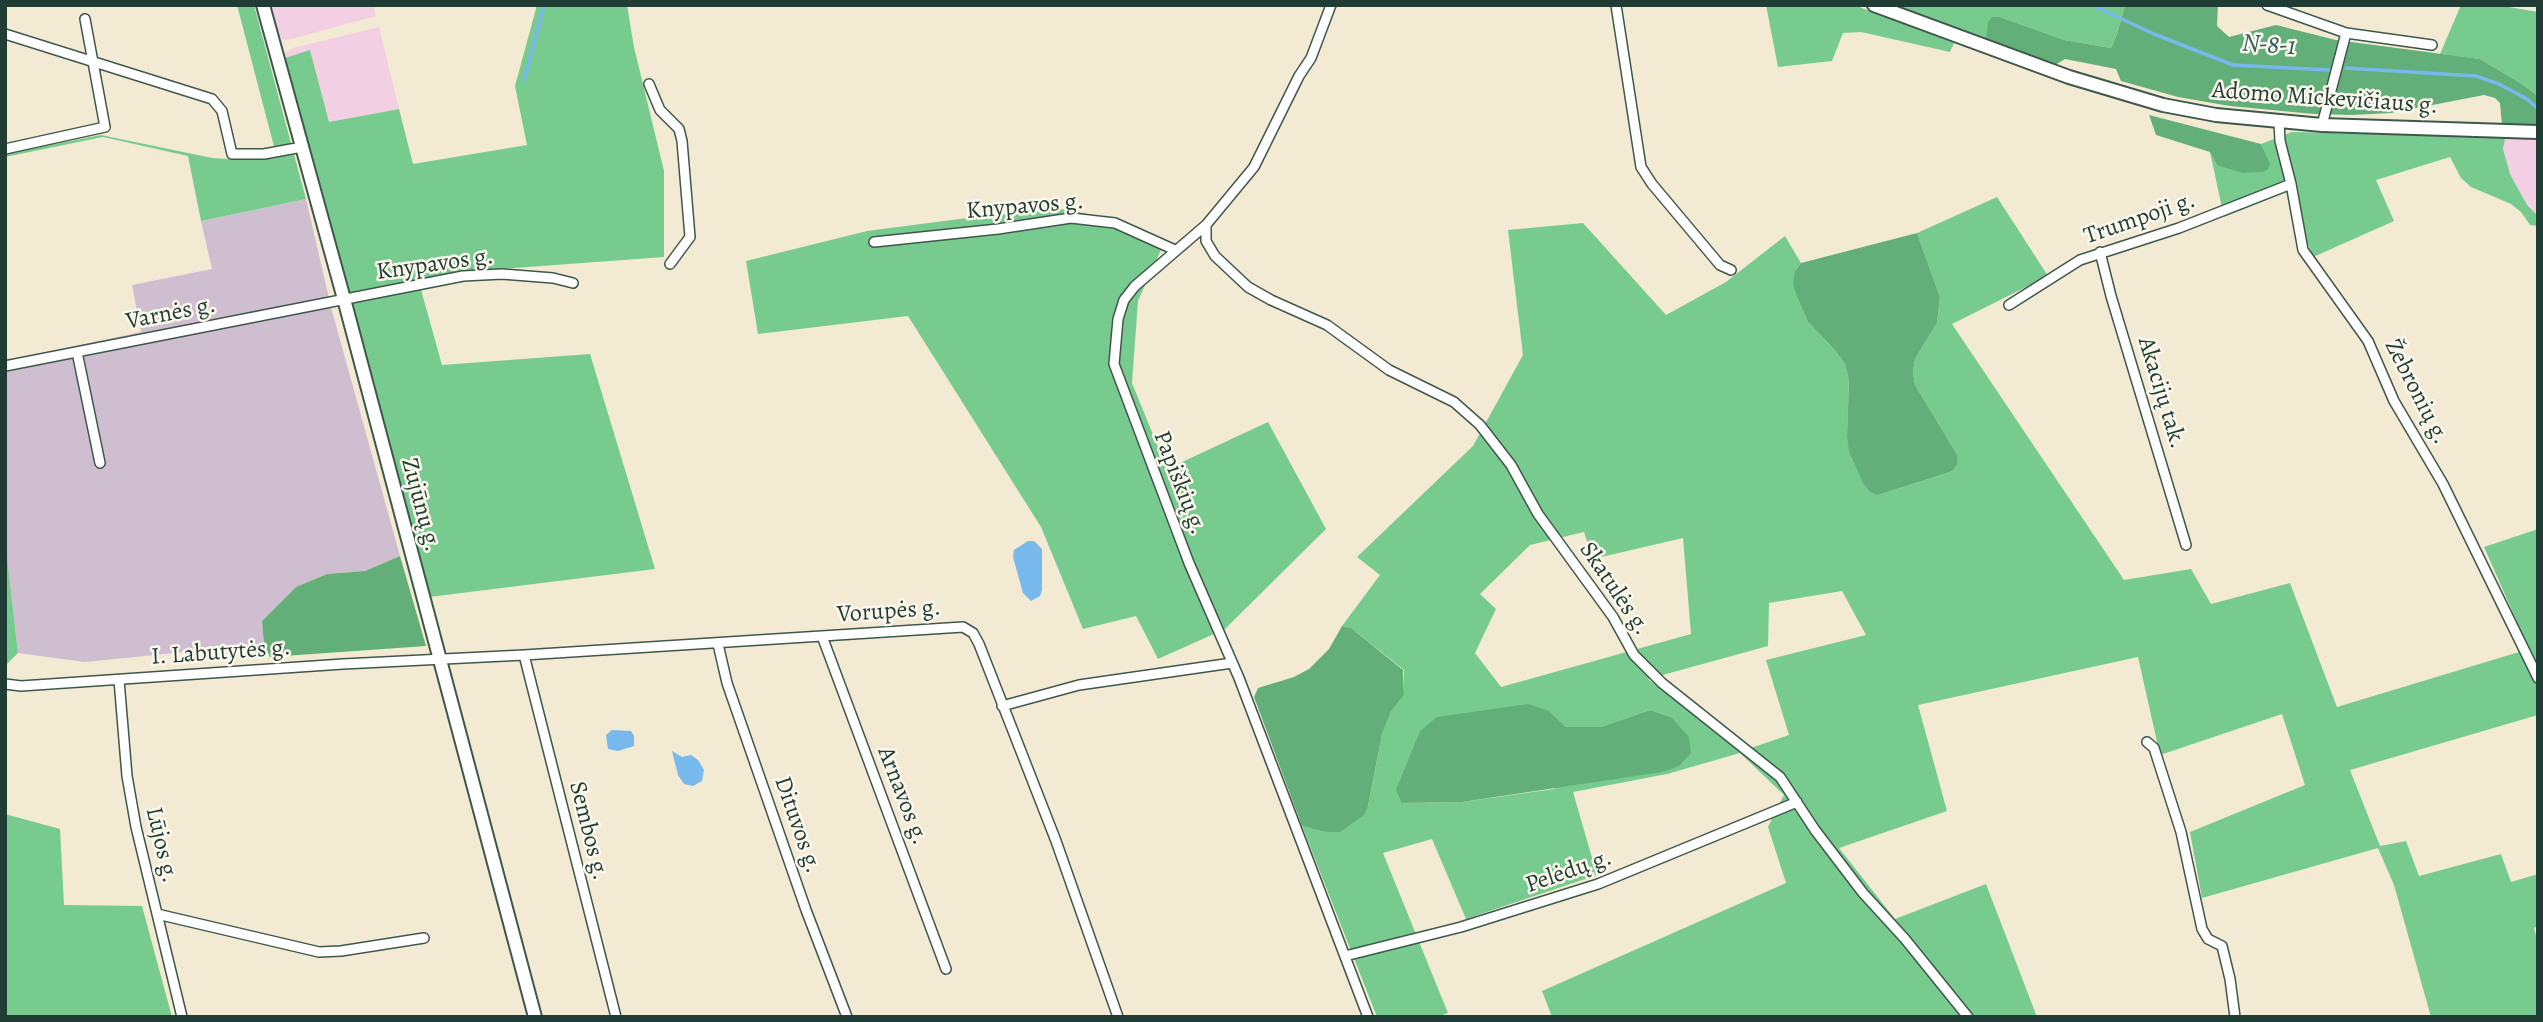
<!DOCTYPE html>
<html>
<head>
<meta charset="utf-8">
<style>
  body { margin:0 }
  #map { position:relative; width:2543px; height:1022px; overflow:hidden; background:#f3ead3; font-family:Alegreya,serif }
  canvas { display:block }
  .frame { position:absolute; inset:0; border:7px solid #1f3d34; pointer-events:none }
</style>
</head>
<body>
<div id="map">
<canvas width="2543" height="1022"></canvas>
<div class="frame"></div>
</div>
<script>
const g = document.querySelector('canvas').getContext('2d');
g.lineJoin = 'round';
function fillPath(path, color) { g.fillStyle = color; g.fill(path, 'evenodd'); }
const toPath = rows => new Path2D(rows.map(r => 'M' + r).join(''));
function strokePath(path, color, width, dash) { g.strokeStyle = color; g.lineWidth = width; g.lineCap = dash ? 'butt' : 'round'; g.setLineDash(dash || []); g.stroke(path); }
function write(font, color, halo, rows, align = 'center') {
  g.font = font + ' Alegreya,serif'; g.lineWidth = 5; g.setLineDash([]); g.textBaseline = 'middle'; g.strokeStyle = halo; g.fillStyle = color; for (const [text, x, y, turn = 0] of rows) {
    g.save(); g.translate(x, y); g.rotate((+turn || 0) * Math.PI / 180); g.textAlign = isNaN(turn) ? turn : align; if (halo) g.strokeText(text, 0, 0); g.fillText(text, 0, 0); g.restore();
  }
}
fillPath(toPath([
  [267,5,373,5,376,16,287,40,279,38,273,30],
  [379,27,399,109,329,122,310,51,282,59,285,53,293,48],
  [2505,139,2538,140,2538,216,2527,205,2510,174,2503,149]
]), '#f2cfe2');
fillPath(toPath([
  [306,199,332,311,400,556,365,571,327,574,296,587,262,621,264,644,85,662,18,653,5,539,5,361,141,332,132,285,212,269,201,221]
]), '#cfbdd0');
fillPath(toPath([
  [237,5,254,5,306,199,201,221,188,156,103,137,5,157,5,154,101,135,212,158,246,160,277,158],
  [537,5,627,5,634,47,664,171,664,257,460,272,418,279,442,365,590,354,655,569,429,597,347,287,282,59,310,50,329,122,399,109,413,164,527,145,515,86],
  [1766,5,1854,5,1954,43,1950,52,1861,32,1843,33,1832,61,1778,67],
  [1889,5,2125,5,2117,34,2111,48,2064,40,2000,17,1986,42],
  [2461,5,2497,5,2538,12,2538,96,2522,84,2480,59,2440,54],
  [2292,132,2538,138,2538,140,2505,139,2503,149,2510,174,2527,205,2538,216,2538,226,2530,225,2521,212,2511,204,2471,187,2461,178,2450,157,2376,180,2394,221,2313,257,2287,192,2224,217,2210,152,2217,165,2270,163,2261,144],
  [1997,197,2048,276,1952,324,2124,580,2191,569,2211,604,2290,583,2337,707,2529,649,2484,547,2538,529,2538,715,2350,770,2380,846,2406,841,2419,876,2501,854,2511,882,2538,874,2538,926,2534,928,2538,943,2538,1017,2431,1017,2394,885,2378,848,2202,898,2190,832,2305,785,2282,714,2160,755,2138,657,1918,705,1947,811,1839,848,1895,919,1986,884,2037,1017,1552,1017,1542,991,1786,883,1768,827,1784,795,1740,753,1667,774,1573,792,1597,875,1466,919,1432,839,1383,853,1448,1013,1438,1017,1377,1017,1302,826,1325,832,1368,806,1382,734,1391,712,1404,695,1404,670,1351,628,1342,626,1380,575,1357,557,1473,446,1523,355,1508,230,1583,223,1666,315,1726,282,1785,236,1801,263,1795,271,1797,297,1808,322,1834,349,1845,364,1849,380,1847,436,1878,495,1953,471,1957,465,1958,456,1915,385,1913,372,1915,359,1937,323,1940,297,1917,233],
  [1584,532,1593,559,1683,538,1691,634,1501,687,1475,653,1496,609,1480,594,1530,545],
  [1842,591,1866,635,1766,660,1789,735,1745,750,1695,716,1648,679,1768,646,1769,603],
  [1650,710,1671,717,1554,789,1462,802,1402,803,1549,711,1566,727,1601,727],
  [1066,209,1121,222,1161,250,1138,301,1132,383,1167,469,1268,422,1326,529,1225,629,1158,659,1136,616,1083,629,1041,527,908,316,758,334,746,261,867,231,975,217],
  [5,539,18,653,5,666],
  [5,814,60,829,64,905,142,906,172,1017,5,1017]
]), '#78cb8e');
fillPath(toPath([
  [2125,5,2218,5,2217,26,2229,37,2276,25,2336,40,2480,59,2522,84,2538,96,2538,126,2502,125,2500,103,2495,98,2484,95,2391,113,2352,115,2314,114,2230,106,2178,97,2121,81,2116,69,2065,59,2055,65,1986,42,1988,22,1992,17,2000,17,2064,40,2111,48,2117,34],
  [2149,115,2261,144,2270,163,2268,169,2263,172,2243,173,2217,165,2210,152,2156,135],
  [1917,233,1940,297,1937,323,1915,359,1913,372,1915,385,1958,456,1957,465,1953,471,1878,495,1870,492,1863,483,1849,451,1847,436,1849,380,1845,364,1834,349,1808,322,1797,297,1793,284,1795,271,1801,263],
  [400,556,426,646,270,657,264,644,262,621,296,587,327,574,365,571],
  [1342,626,1351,628,1403,670,1404,695,1391,712,1382,734,1368,806,1364,815,1340,832,1325,832,1302,826,1254,697,1258,688,1294,677,1309,669,1329,649],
  [1528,704,1549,711,1566,727,1601,727,1650,710,1671,717,1689,737,1691,753,1679,766,1662,772,1462,802,1402,803,1396,790,1420,731,1437,717]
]), '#62af79');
fillPath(toPath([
  [1028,541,1034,541,1042,549,1042,590,1040,596,1031,601,1023,593,1013,557,1014,550],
  [612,730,631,731,634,736,634,746,618,751,608,749,606,735],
  [672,751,682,757,691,755,698,760,704,770,702,781,693,786,684,784,678,775]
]), '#78b9ed');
strokePath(toPath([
  [2092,5,2154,34,2233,65,2329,70],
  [2346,68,2476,76,2499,84,2527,99,2538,109],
  [524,80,544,5]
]), '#78b9ed', 3.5);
const street = toPath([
  [1331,5,1311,58,1299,76,1254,167,1206,225,1135,286,1124,300,1118,319,1114,364,1189,563,1239,678,1368,1017],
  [1616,5,1641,167,1652,184,1720,265,1731,270],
  [2267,5,2346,33,2432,45],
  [5,34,212,99,222,111,232,154,264,154,302,147],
  [649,84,660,110,679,129,682,141,690,237,670,264],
  [2279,122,2280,141,2291,184,2303,250,2368,341,2394,401,2443,484,2538,678],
  [2322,125,2346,33],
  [5,149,105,127,85,19],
  [1206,225,1206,241,1215,256,1248,287,1271,300,1327,325,1389,370,1454,402,1480,425,1511,465,1538,514,1613,617,1634,655,1662,683,1780,777,1815,830,1863,893,1905,939,1968,1017],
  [874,242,998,229,1071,218,1115,223,1175,250],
  [2100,252,2111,296,2186,545],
  [2009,305,2080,260,2179,228,2291,184],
  [77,352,100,463],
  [5,366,463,276,502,274,553,278,573,283],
  [822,636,946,969],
  [718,644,727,683,806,910,847,1017],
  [524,655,616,1017],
  [119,680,127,776,136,827,182,1017],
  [5,684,21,686,343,664,524,655,963,627,973,633,979,644,1056,841,1118,1017],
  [1002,706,1079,685,1232,663],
  [2147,742,2154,748,2181,832,2202,929,2208,939,2222,946,2230,979,2235,1017],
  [157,914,319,952,341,951,424,938],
  [1345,956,1461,927,1598,884,1797,802]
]);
const secondary = toPath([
  [263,5,344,299,535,1017],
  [1874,5,2069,77,2163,105,2216,115,2322,125,2538,132]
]);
strokePath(street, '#3f574c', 12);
strokePath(secondary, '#3f574c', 16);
strokePath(street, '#fff', 9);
strokePath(secondary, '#fff', 12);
write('24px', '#1f3d34', '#fbf7ec', [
  ["Adomo Mickevičiaus g.",2325,99,4],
  ["Knypavos g.",1025,207,-5],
  ["Trumpoji g.",2140,219,-19],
  ["Knypavos g.",435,265,-8],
  ["Varnės g.",171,314,-11],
  ["Žebronių g.",2416,392,63],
  ["Akacijų tak.",2161,393,73],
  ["Papiškių g.",1179,483,69],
  ["Zujūnų g.",420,505,75],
  ["Skatulės g.",1614,589,56],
  ["Vorupės g.",889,612,-4],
  ["I. Labutytės g.",221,653,-4],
  ["Arnavos g.",902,796,69],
  ["Dituvos g.",797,825,71],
  ["Sembos g.",588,831,76],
  ["Lūjos g.",161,845,77],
  ["Pelėdų g.",1569,872,-19]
]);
write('italic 26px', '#355c62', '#fbf7ec', [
  ["N-8-1",2269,46,4]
]);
</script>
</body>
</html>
